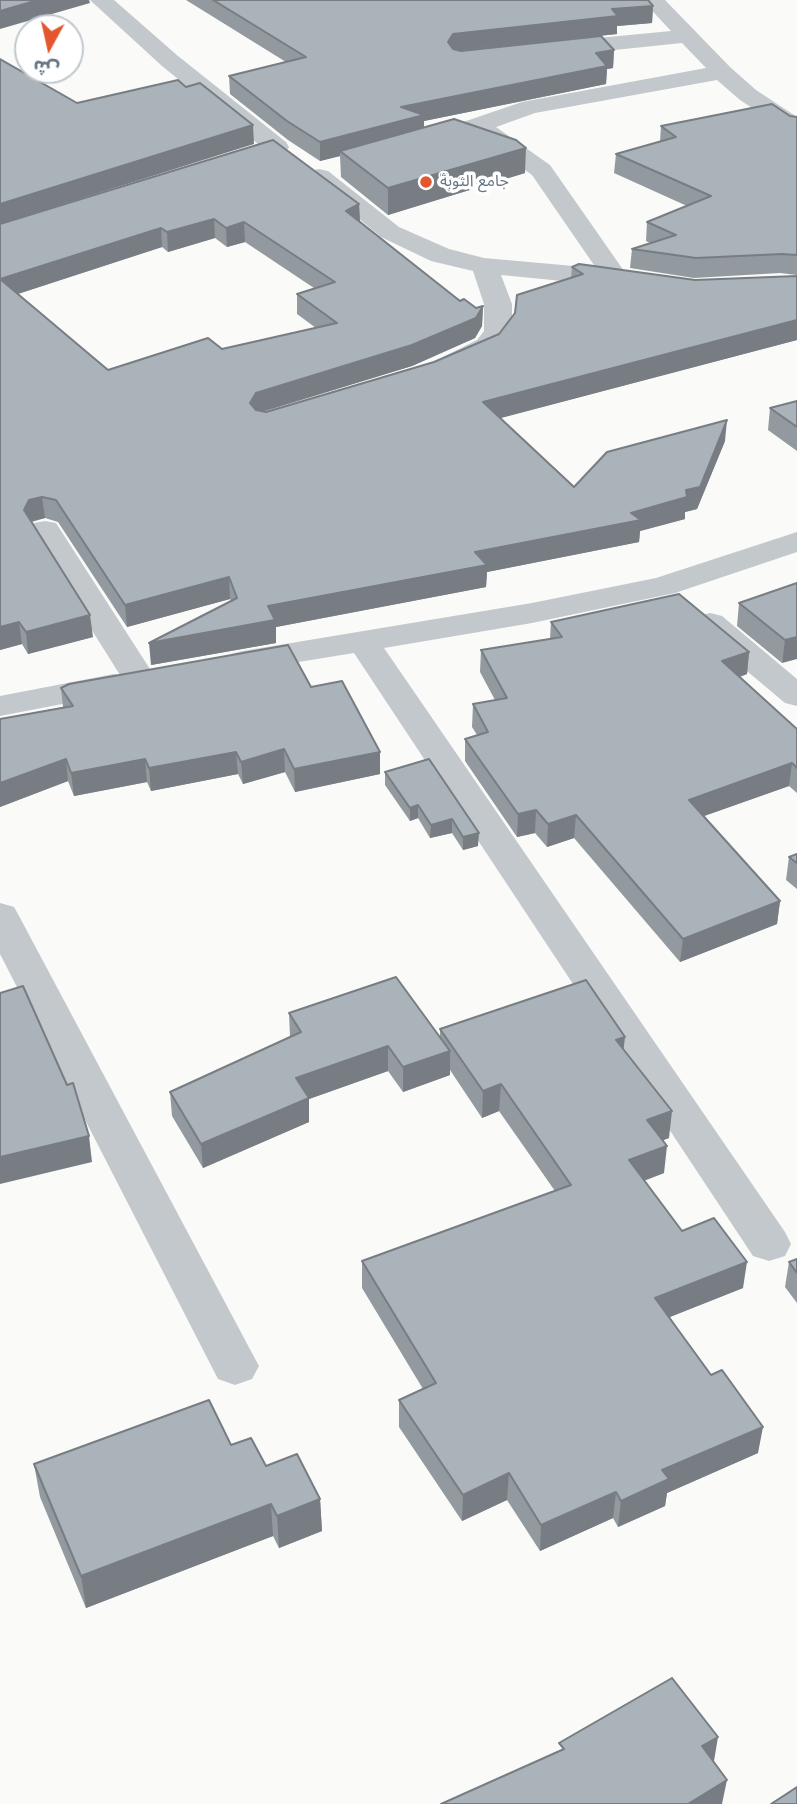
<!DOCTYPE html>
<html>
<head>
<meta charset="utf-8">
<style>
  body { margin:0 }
  #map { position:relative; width:797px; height:1804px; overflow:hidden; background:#fafaf8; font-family:Arial,"Noto Sans Arabic",sans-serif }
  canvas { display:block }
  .north { position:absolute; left:14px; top:14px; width:70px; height:70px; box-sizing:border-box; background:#fff; border:2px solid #c1c8cd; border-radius:50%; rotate:188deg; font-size:19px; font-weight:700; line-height:28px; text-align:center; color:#657683 }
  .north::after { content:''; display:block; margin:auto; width:24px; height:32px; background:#e4572e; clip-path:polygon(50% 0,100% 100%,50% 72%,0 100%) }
</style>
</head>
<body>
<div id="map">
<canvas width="797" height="1804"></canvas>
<div class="north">ش</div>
</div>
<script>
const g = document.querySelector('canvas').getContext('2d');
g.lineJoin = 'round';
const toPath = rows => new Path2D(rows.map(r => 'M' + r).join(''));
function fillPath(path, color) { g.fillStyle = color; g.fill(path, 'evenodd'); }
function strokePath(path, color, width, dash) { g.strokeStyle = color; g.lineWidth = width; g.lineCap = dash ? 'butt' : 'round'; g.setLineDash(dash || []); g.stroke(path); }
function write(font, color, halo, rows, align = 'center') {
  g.font = font + ' Arial,"Noto Sans Arabic",sans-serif'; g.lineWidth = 7; g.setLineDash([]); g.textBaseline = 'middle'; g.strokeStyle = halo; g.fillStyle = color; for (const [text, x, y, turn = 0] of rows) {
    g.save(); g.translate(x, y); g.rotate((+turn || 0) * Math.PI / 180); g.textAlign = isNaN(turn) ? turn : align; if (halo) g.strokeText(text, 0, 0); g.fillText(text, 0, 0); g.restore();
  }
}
fillPath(toPath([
  [90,0,114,0,178,56,286,142,289,147,286,152,277,154,268,152,162,66,90,0],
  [642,0,665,0,730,67,756,90,797,117,797,134,789,132,740,100,717,80,535,113,496,127,550,165,624,271,633,273,637,279,633,285,624,287,501,275,512,304,512,332,497,352,463,369,453,371,443,369,439,363,443,357,477,340,484,331,484,304,473,271,431,261,381,237,307,176,310,171,319,169,328,171,399,227,449,249,484,258,596,268,532,175,475,134,425,150,416,148,413,143,416,138,522,102,706,68,682,43,557,56,549,54,546,49,549,44,557,42,671,31,642,0],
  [45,521,56,523,157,680,152,687,140,690,129,687,126,691,114,694,0,716,0,696,114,674,120,675,29,530,34,523,45,521],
  [797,532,797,552,675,593,532,623,384,648,785,1232,791,1244,785,1256,769,1261,753,1256,354,653,243,671,231,668,226,661,231,654,243,651,532,603,656,578,797,532],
  [710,613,722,616,797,679,797,706,785,703,698,630,693,623,698,616,710,613],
  [0,903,14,907,19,916,252,1353,259,1366,252,1379,235,1385,218,1379,0,954,0,903]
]), '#c3c8cc');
fillPath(toPath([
  [186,0,648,0,653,6,652,23,617,26,617,34,461,51,614,50,613,68,607,69,606,84,424,121,424,127,525,173,388,215,341,177,340,156,320,161,288,140,230,94,229,76,286,62],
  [790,116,797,117,797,275,780,273,694,278,630,268,632,249,650,243,646,241,647,222,687,206,614,173,616,154,660,142,661,126],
  [359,204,360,221,460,301,476,308,483,306,482,326,475,338,412,366,263,412,266,412,434,362,499,334,571,278,572,267,797,340,500,418,574,487,725,441,697,509,685,512,685,519,640,531,639,542,487,572,486,587,276,627,276,643,151,665,231,601,230,599,127,627,58,522,45,518,32,522,93,637,28,654,22,644,0,650,0,224],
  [215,238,227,247,245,242,314,288,297,294,297,314,316,328,222,349,108,370,18,294,162,247,168,252],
  [797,401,797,451,768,430,770,408],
  [797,583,782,663,737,626,739,603],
  [551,622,749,652,747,674,740,677,797,729,797,793,789,786,704,816,780,901,777,924,680,962,574,838,547,847,535,833,517,837,465,761,465,739,477,735,472,727,473,704,495,700,480,672,481,650,550,639],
  [311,687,380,774,295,792,285,772,243,784,238,774,151,791,147,782,74,796,68,781,0,807,0,719,63,707,61,688],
  [429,759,478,846,463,850,452,833,430,838,418,818,410,821,385,785,385,772],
  [797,854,797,889,786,880,789,857],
  [289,1013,440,1037,440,1029,623,1049,669,1138,663,1140,664,1173,644,1181,682,1231,743,1288,670,1317,758,1453,667,1493,665,1506,618,1527,613,1518,540,1551,507,1500,462,1521,399,1427,399,1400,423,1389,362,1288,362,1261,555,1191,499,1111,482,1118,450,1070,450,1075,403,1092,388,1071,309,1099,309,1122,203,1168,172,1116,170,1092,290,1037],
  [797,1259,797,1303,785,1287,789,1262],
  [231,1445,320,1499,322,1531,279,1548,273,1536,86,1608,40,1497,34,1464]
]), '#929a9f');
fillPath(toPath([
  [38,0,89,0,90,3,0,29,0,11],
  [653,6,652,23,617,26,617,34,452,51,448,42,453,34,612,9],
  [614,50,613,68,607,69,606,84,424,121,424,134,340,151,340,156,320,161,320,142,401,107,596,53],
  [253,125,254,144,0,224,0,204],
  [526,148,525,173,388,215,388,188],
  [359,204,360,223,346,211],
  [214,219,215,238,168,252,167,232],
  [244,222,245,242,227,247,226,228],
  [161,228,162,247,2,299,0,279],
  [483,306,482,326,475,338,412,366,257,413,250,403,256,393],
  [797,320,797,340,482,423,483,402],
  [727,420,725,441,697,509,685,512,685,519,640,531,639,542,487,572,486,587,276,627,276,643,151,665,149,643,268,606,631,513,686,490],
  [42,497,45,518,32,521,24,510,29,500],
  [229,577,230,599,127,627,125,605],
  [90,615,93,637,28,654,26,632],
  [19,622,22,644,0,650,0,627],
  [797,637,797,659,782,663,785,640],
  [749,652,747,674,720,683,722,661],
  [284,749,285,772,243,784,241,762],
  [236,752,238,774,151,791,149,768],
  [380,752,380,774,295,792,294,769],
  [66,759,68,781,0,807,0,783],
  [145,759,147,782,74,796,71,773],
  [792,763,789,786,687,822,689,800],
  [418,805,418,818,410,821,410,808],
  [536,810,535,833,517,837,518,814],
  [576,815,574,838,547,847,548,824],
  [452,819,452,833,430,838,431,825],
  [479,833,478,846,463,850,463,837],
  [780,901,777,924,680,962,683,939],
  [625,1037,622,1063,616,1040],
  [388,1046,388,1071,309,1099,309,1122,203,1168,201,1144,296,1078],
  [450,1051,450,1075,403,1092,403,1067],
  [501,1084,499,1111,482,1118,483,1091],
  [672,1111,669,1138,645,1147,647,1120],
  [89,1136,92,1162,0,1184,0,1157],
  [667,1146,664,1173,626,1187,629,1160],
  [747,1262,743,1288,652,1324,655,1298],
  [763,1427,758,1453,667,1493,665,1506,618,1527,621,1501,662,1470],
  [509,1473,507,1500,462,1521,463,1495],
  [616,1492,613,1518,540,1551,541,1525],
  [320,1499,322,1531,279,1548,277,1516],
  [271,1504,273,1536,86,1608,81,1576],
  [718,1737,714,1761,698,1770,702,1746],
  [727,1780,722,1804,688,1804]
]), '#777d82');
const building = toPath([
  [0,0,38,0,0,11,0,0],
  [213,0,648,0,653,6,612,9,618,16,453,34,448,42,453,49,461,51,601,36,614,50,596,53,607,66,401,107,424,115,320,142,287,121,229,76,306,57,213,0],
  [0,59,77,103,178,80,186,87,200,83,253,125,0,204,0,59],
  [772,104,790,116,797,117,797,255,782,254,696,258,632,249,676,235,647,222,711,196,616,154,676,137,661,126,772,104],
  [454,119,516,140,526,148,388,188,340,151,454,119],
  [273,140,359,204,346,211,460,301,464,299,476,308,483,306,476,318,412,345,256,393,250,403,256,410,266,412,434,362,499,334,515,313,517,295,583,274,572,267,579,264,695,280,797,276,797,320,483,402,574,487,607,452,727,420,700,487,686,490,687,497,631,513,641,520,475,552,487,565,268,606,275,620,149,643,237,598,229,577,125,605,56,500,42,497,29,500,24,510,90,615,26,632,19,622,0,627,0,279,108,370,208,338,222,349,337,323,297,294,335,282,244,222,226,228,214,219,167,232,161,228,0,279,0,224,273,140],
  [797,401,797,427,770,408,797,401],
  [797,583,797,637,785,640,739,603,797,583],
  [679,594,749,652,722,661,797,729,797,768,792,763,689,800,780,901,683,939,576,815,548,824,536,810,518,814,465,739,488,732,473,704,507,698,481,650,562,637,551,622,679,594],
  [288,645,311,687,342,681,380,752,294,769,284,749,241,762,236,752,149,768,145,759,71,773,66,759,0,783,0,719,73,706,61,688,69,684,288,645],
  [429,759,479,833,463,837,452,819,431,825,418,805,410,808,385,772,429,759],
  [797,854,797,863,789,857,797,854],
  [396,977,450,1051,403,1067,388,1046,296,1078,309,1098,201,1144,170,1092,301,1032,289,1013,396,977],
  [586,980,625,1037,616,1040,672,1111,647,1120,667,1146,629,1160,682,1231,714,1218,747,1262,655,1298,711,1375,722,1370,763,1427,662,1470,669,1479,621,1501,616,1492,541,1525,509,1473,463,1495,399,1400,436,1383,362,1261,571,1185,501,1084,483,1091,440,1029,586,980],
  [23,986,67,1085,73,1083,89,1136,0,1157,0,993,23,986],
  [797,1259,797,1273,789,1262,797,1259],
  [209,1400,231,1445,251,1438,266,1466,297,1454,320,1499,277,1516,271,1504,81,1576,34,1464,209,1400],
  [672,1678,718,1737,702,1746,727,1780,688,1804,441,1804,564,1749,559,1743,672,1678],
  [797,1787,797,1804,771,1804,797,1787]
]);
fillPath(building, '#aab3b9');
strokePath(building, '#777d82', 2);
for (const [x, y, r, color] of [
  [426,182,7,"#e4572e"]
]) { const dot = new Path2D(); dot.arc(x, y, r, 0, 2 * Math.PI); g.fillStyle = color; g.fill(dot); strokePath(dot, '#fff', 2.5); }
write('16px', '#657683', '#fff', [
  ["جامع التوبة",440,182]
], 'left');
</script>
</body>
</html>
